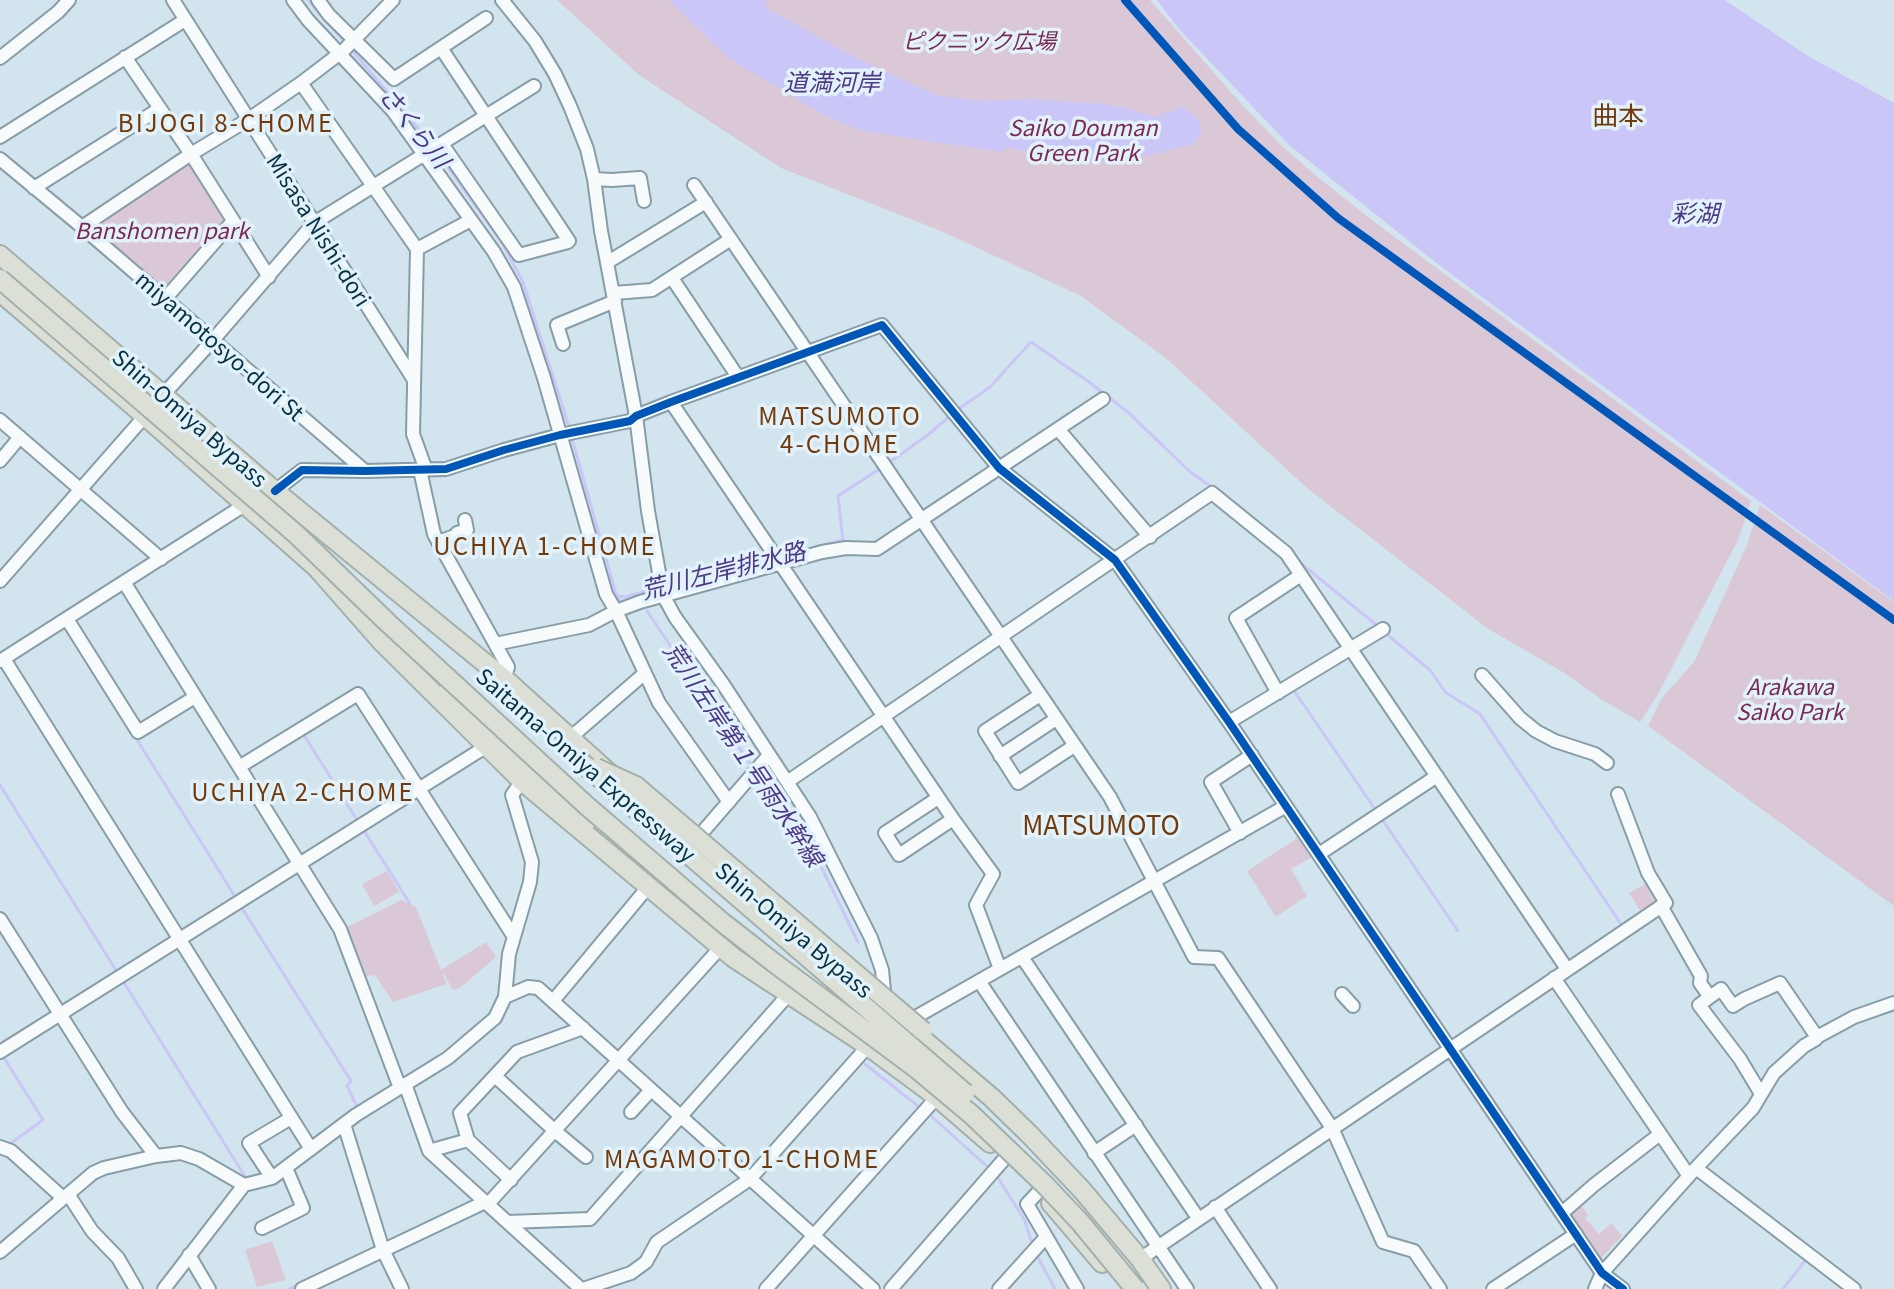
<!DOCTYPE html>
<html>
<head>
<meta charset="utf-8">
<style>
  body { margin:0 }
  canvas { display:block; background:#d2e4ee }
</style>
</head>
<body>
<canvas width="1894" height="1289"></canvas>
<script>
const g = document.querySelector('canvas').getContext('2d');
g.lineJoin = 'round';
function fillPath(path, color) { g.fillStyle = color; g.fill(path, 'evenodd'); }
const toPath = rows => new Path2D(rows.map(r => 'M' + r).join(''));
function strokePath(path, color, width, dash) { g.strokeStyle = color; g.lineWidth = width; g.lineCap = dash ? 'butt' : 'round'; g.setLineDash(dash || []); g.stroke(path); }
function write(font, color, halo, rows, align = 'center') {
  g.font = font + ' Georgia,"Noto Sans JP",serif'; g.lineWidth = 7; g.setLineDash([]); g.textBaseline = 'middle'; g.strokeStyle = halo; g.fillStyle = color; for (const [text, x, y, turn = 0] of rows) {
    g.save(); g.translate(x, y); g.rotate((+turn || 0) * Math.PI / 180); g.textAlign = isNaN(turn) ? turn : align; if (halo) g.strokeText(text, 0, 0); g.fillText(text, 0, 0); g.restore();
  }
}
fillPath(toPath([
  [557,0,1150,0,1244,107,1280,144,1315,175,1377,224,1751,501,1738,540,1657,696,1640,722,1601,699,1566,674,1487,628,1307,488,1167,359,1081,296,941,231,781,168,639,75],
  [192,161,225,223,166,293,91,225],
  [1760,505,1894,602,1894,906,1648,726,1662,698,1694,662,1747,545],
  [1302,835,1316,855,1291,869,1307,896,1276,917,1247,871],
  [387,871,399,892,374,906,362,884],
  [1651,881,1664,902,1644,916,1629,893],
  [401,900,416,907,441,970,486,942,496,957,460,988,453,990,442,971,446,984,393,1002,375,975,364,977,345,928],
  [1580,1203,1588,1215,1585,1218,1599,1234,1612,1223,1622,1236,1600,1259,1569,1218,1568,1213],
  [272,1241,286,1280,257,1287,245,1250]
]), '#dbc8d7');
fillPath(toPath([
  [669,0,764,0,770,10,858,59,939,96,988,101,1029,99,1094,103,1131,109,1153,117,1183,107,1199,120,1202,133,1194,144,1159,153,1101,163,1065,162,1008,147,1002,152,862,131,824,115,728,58],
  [1157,0,1725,0,1808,56,1894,103,1894,601,1439,265,1289,145,1178,28]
]), '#cac7f8');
strokePath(toPath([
  [308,0,345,42],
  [350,48,433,146],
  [437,152,501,241,523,282,569,427],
  [957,410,990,387,1031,342,1089,382,1129,413,1188,470,1214,489],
  [571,435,615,591,620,601],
  [887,464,929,434,951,415],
  [781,556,843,540,838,496,881,468],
  [1298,561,1379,627],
  [665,587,774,558],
  [618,596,625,597,658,588],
  [647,611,753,768],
  [1384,632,1430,670,1445,692,1480,714,1623,927],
  [1293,689,1377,812],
  [302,732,359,823],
  [134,735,236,898],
  [758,775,810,844,858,942],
  [0,785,119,975],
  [1382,819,1458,931],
  [363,829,410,904],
  [240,905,351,1081,347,1086,358,1109],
  [620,930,639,907],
  [123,981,246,1178],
  [3,1056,43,1120,7,1146],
  [865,1064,923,1110],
  [488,1074,514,1046,568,1027,569,1024,568,1022],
  [929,1114,992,1171],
  [997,1176,1025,1221,1033,1247],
  [1036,1254,1055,1289],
  [289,1289,300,1284],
  [1783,1289,1804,1262]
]), '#cac7f8', 3);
const minor = toPath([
  [173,0,414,380],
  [293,0,308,20,393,111,494,252,514,287,544,378,606,594,616,611,659,703,729,802],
  [318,0,329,15,394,79,486,18],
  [502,0,535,41,555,74,570,106,587,149,594,179,601,231,636,416,648,511,663,595,675,617,723,684,810,817,871,938,882,970,885,1001],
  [441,48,569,241],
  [125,57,191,154,269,277],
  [0,58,58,12,69,0],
  [301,83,417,249,413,434,426,470],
  [0,137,185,20],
  [442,144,519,255,568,242],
  [0,159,82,227,365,471],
  [594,179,612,180,640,178,644,201],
  [694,185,1110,797,1194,957,1218,958,1332,1128,1383,1242,1414,1251,1440,1289],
  [34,188,159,109],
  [82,227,191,154,249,119,301,83,343,51,393,0],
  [417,249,471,220],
  [608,262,706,202],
  [672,278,738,377],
  [614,293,652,290,731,239],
  [165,299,233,221],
  [563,344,557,325,615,301],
  [163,395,213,340,314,223,534,86],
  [671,402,953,819,993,874,976,905,1000,969],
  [0,420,161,559],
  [1058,429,1150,537],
  [0,461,20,437],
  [420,470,434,534,508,667,504,679],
  [275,491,302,470,365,471,446,469,504,450,560,435,630,421,636,416,671,402,882,325,999,468,1115,560,1229,722,1602,1273,1623,1289],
  [438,542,455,536,457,533,467,530,465,520],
  [0,581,145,416],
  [124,582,340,929,400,1088],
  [67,619,138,732,195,697],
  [495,644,589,625,616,611,640,602,822,552,846,548,877,549,1103,399],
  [4,659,311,1149],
  [0,661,246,504],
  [1482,675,1520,718,1536,731,1555,741,1595,754,1607,763],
  [1278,693,1236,618,1301,575],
  [1040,695,985,731,1018,783,1074,746],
  [1229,722,1383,629],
  [570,738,645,673],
  [1000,756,1056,719],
  [239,767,358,694,514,937],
  [787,782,1212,493,1286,553,1567,969],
  [938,798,885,833,899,855,953,819],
  [1240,833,1211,782,1252,755],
  [694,842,769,755],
  [1319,854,1437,776],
  [1661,906,1701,976,1700,983,1710,997],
  [0,919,122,1112,156,1156],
  [1022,957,1198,1218],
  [1554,978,1689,1176],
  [979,981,1187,1289],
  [1342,994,1353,1006],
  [505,997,528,987,538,988,873,1289],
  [553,1001,648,887],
  [907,1022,1286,806],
  [0,1052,487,746],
  [495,1076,555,1131,586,1157],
  [405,1084,429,1151,581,1289],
  [1761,1094,1740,1059,1699,1005,1721,989,1733,1006,1744,999,1780,983,1817,1037],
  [631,1112,651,1090],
  [344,1124,383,1250,402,1289],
  [0,1147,11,1151,63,1198],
  [429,1151,468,1140],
  [1094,1153,1136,1125],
  [1696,1168,1854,1289],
  [272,1178,249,1143,291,1118],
  [511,1180,468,1140,460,1113,517,1052,583,1028],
  [1040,1190,1027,1204,1077,1289],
  [68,1194,92,1231,118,1258,136,1289],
  [488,1204,721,947],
  [1215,1207,1270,1289],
  [1562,1213,1594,1185,1660,1134],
  [508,1222,590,1219,788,995],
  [262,1228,303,1208,286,1168],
  [0,1252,93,1173,104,1168,156,1156,181,1153,199,1159,244,1185,272,1178,356,1115,448,1058,495,1018,505,997,509,954,530,882,532,862,512,795,522,781],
  [189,1255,209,1289],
  [1140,1259,1666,903,1648,873,1618,794],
  [164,1289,244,1185],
  [302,1289,485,1202],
  [583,1289,631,1273,646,1262,657,1242,750,1179,868,1046,870,1040],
  [766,1289,937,1097],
  [891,1289,1006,1157],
  [999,1289,1046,1237],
  [1493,1289,1576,1234],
  [1595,1289,1602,1273,1696,1168,1753,1108,1774,1073,1804,1046,1816,1039,1817,1037,1854,1017,1894,1003]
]);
const highway = toPath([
  [0,255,275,491,508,682,610,774],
  [0,292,145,416,317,568,382,642,522,781,734,958,868,1046,937,1097,990,1143],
  [448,691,587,821],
  [907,1026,991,1097,1030,1135,1082,1190,1140,1259,1161,1289],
  [1051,1203,1102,1263]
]);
strokePath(minor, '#879da8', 16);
strokePath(highway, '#a3afaa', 22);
strokePath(minor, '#f8fbfc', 12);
strokePath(highway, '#dbdfd6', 18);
const highwayBridge = toPath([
  [0,279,297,535,388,623,587,806,722,922,773,962,917,1069,972,1115,1045,1185,1080,1222,1135,1289],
  [579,760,965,1093],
  [596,768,636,786,923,1031]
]);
strokePath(highwayBridge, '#a3afaa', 22, []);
strokePath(highwayBridge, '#dbdfd6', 18);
strokePath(toPath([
  [1125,0,1238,129,1338,218,1894,620],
  [275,491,302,470,365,471,446,469,504,450,560,435,630,421,636,416,671,402,882,325,999,468,1115,560,1229,722,1602,1273,1623,1289]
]), '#0057b8', 8);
write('italic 22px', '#7d2953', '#e1f2fb', [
  ["ピクニック広場",979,41],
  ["Saiko Douman",1083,128],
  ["Green Park",1083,153],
  ["Banshomen park",162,231],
  ["Arakawa",1790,687],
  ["Saiko Park",1790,712]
]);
write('22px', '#083143', '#e1f2fb', [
  ["Misasa Nishi-dori",319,230,58],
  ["miyamotosyo-dori St",220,346,41],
  ["Shin-Omiya Bypass",190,418,41],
  ["Saitama-Omiya Expressway",586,765,41],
  ["Shin-Omiya Bypass",794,930,40]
]);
write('italic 24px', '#4e3986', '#e1f2fb', [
  ["道満河岸",832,82],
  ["さくら川",415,127,51],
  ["彩湖",1695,213],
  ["荒川左岸排水路",723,570,-14],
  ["荒川左岸第１号雨水幹線",744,754,56]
]);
g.letterSpacing = '2px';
write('24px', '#743909', '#e1f2fb', [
  ["BIJOGI 8-CHOME",226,123],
  ["MATSUMOTO",840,416],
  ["4-CHOME",840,444],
  ["UCHIYA 1-CHOME",545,546],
  ["UCHIYA 2-CHOME",303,792],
  ["MAGAMOTO 1-CHOME",742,1159]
]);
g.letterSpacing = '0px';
write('26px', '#743909', '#e1f2fb', [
  ["曲本",1618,115],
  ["MATSUMOTO",1101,825]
]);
</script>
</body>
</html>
